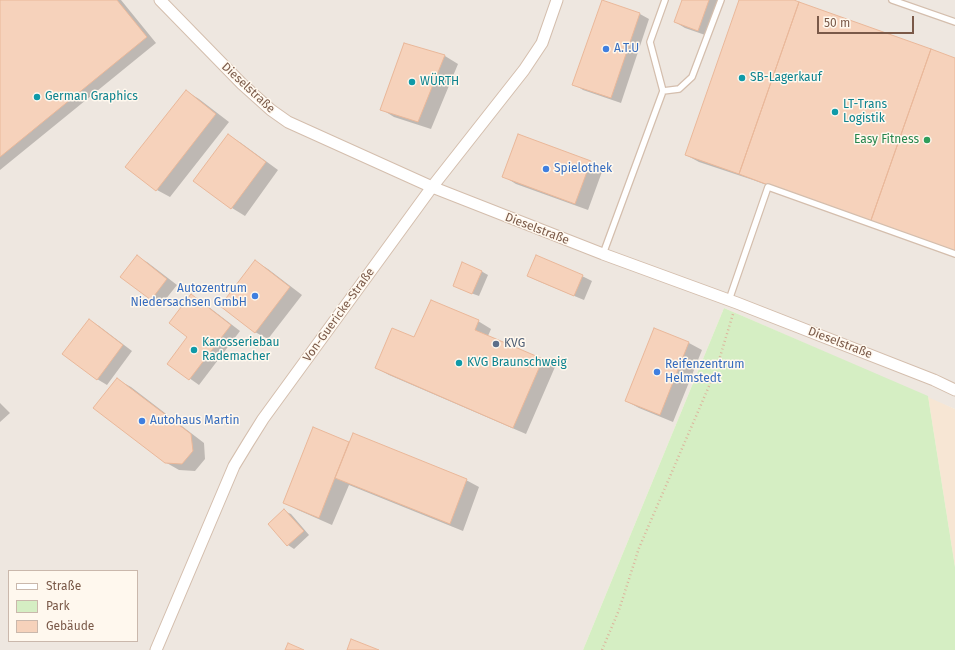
<!DOCTYPE html>
<html>
<head>
<meta charset="utf-8">
<style>
  body { margin:0 }
  #map { position:relative; width:955px; height:650px; overflow:hidden; background:#fef5e6; font-family:"Fira Sans",sans-serif }
  canvas { display:block }
  .legend { position:absolute; left:8px; top:570px; width:130px; height:72px; box-sizing:border-box; background:#fff8ee; border:1px solid #cab8ac; margin:0; padding:5px 7px; list-style:none; font-size:12px; color:#7a5948 }
  .legend li { display:flex; align-items:center; gap:8px; height:20px }
  .legend b { width:20px; border:1px solid #cab8ac }
  .scale { position:absolute; left:817px; top:16px; width:97px; height:18px; box-sizing:border-box; border:2px solid #7a5948; border-top:0; padding-left:5px; font-size:12px; line-height:14px; white-space:nowrap; color:#7a5948; -webkit-text-stroke:3px #fff8ee; paint-order:stroke }
</style>
</head>
<body>
<div id="map">
<canvas width="955" height="650"></canvas>
<ul class="legend">
<li><b style="height:5px;background:#fff"></b>Straße</li>
<li><b style="height:11px;background:#d5eec3"></b>Park</li>
<li><b style="height:11px;background:#f6d2bb"></b>Gebäude</li>
</ul>
<div class="scale">50 m</div>
</div>
<script>
const g = document.querySelector('canvas').getContext('2d');
g.lineJoin = 'round';
function fillPath(path, color) { g.fillStyle = color; g.fill(path, 'evenodd'); }
const toPath = rows => new Path2D(rows.map(r => 'M' + r).join(''));
function strokePath(path, color, width, dash) { g.strokeStyle = color; g.lineWidth = width; g.lineCap = dash ? 'butt' : 'round'; g.setLineDash(dash || []); g.stroke(path); }
function write(font, color, halo, rows, align = 'center') {
  g.font = font + ' "Fira Sans",sans-serif'; g.lineWidth = 3; g.setLineDash([]); g.textBaseline = 'middle'; g.strokeStyle = halo; g.fillStyle = color; for (const [text, x, y, turn = 0] of rows) {
    g.save(); g.translate(x, y); g.rotate((+turn || 0) * Math.PI / 180); g.textAlign = isNaN(turn) ? turn : align; if (halo) g.strokeText(text, 0, 0); g.fillText(text, 0, 0); g.restore();
  }
}
fillPath(toPath([
  [928,396,955,409,955,567]
]), '#f7e6d4');
fillPath(toPath([
  [0,0,955,0,955,409,724,308,583,650,0,650],
  [9,571,137,571,137,641,9,641]
]), '#eee7e0');
fillPath(toPath([
  [724,308,928,396,955,567,955,650,583,650]
]), '#d5eec3');
fillPath(toPath([
  [0,0,121,0,156,43,0,170],
  [683,0,721,0,708,36,685,28,675,22],
  [740,0,791,0,955,59,880,227,753,180,699,162,686,155],
  [640,14,649,19,621,103,583,90,574,84],
  [404,44,445,56,458,64,431,129,394,117,381,109],
  [186,91,199,99,229,122,170,197,157,190],
  [228,135,241,143,278,170,245,216,232,208],
  [590,162,603,169,588,210,516,184,503,176],
  [137,257,147,262,177,285,161,305,152,300,122,277],
  [255,261,268,269,302,295,268,339,255,332],
  [481,271,488,275,479,296,460,289],
  [528,276,582,276,592,281,584,300,538,281],
  [191,296,201,301,240,331,199,385,168,363,189,337],
  [89,320,99,326,132,351,107,385,97,379],
  [478,321,491,329,488,336,542,360,555,367,526,434,389,375,376,368],
  [655,330,689,343,702,350,673,422,639,408,626,401],
  [118,380,131,387,204,443,205,459,195,471,179,470,165,462],
  [0,403,10,413,0,422],
  [313,429,350,443,466,480,479,487,463,531,349,485,332,525,298,510,285,503],
  [284,511,291,514,309,535,294,549,288,545]
]), '#0003');
const building = toPath([
  [0,0,117,0,147,37,0,157,0,0],
  [602,0,640,13,611,98,572,85,602,0],
  [682,0,709,0,698,31,674,22,682,0],
  [739,0,794,0,799,2,739,174,685,155,739,0],
  [799,2,931,49,870,223,739,174,799,2],
  [404,43,445,55,418,122,380,110,404,43],
  [931,49,955,58,955,252,870,223,931,49],
  [186,90,216,114,156,191,125,167,186,90],
  [228,134,266,162,231,209,193,181,228,134],
  [518,134,591,161,575,204,502,177,518,134],
  [137,255,167,279,151,300,120,277,137,255],
  [536,255,583,275,574,296,527,276,536,255],
  [255,260,290,287,255,333,220,306,255,260],
  [462,262,482,271,472,294,453,286,462,262],
  [191,294,231,325,189,380,167,364,187,337,169,323,191,294],
  [431,300,479,320,475,330,543,359,513,428,375,368,392,328,414,337,431,300],
  [89,319,123,345,97,380,62,354,89,319],
  [654,328,689,342,660,415,625,401,654,328],
  [117,378,191,434,193,451,182,464,165,463,93,408,117,378],
  [313,427,349,442,319,518,283,503,313,427],
  [353,433,467,479,450,524,335,478,353,433],
  [284,509,304,531,287,546,268,524,284,509],
  [351,639,379,650,347,650,351,639],
  [288,643,304,650,285,650,288,643]
]);
fillPath(building, '#f6d2bb');
strokePath(building, '#eab89a', 1);
const service = toPath([
  [892,0,955,22],
  [663,91,679,89,692,77,721,0],
  [603,254,663,91,650,42,665,0],
  [729,300,768,187,955,254]
]);
const minor = toPath([
  [160,0,242,84,271,110,288,122,432,187,603,254,737,303,934,380,955,390],
  [156,650,234,466,248,443,263,419,432,187,524,70,542,43,557,0]
]);
strokePath(service, '#d4bead', 8);
strokePath(minor, '#d4bead', 13);
strokePath(toPath([
  [602,650,619,610,639,548,716,370,733,314]
]), '#dcb59d', 2.5, [1, 3]);
strokePath(service, '#fff', 5.5);
strokePath(minor, '#fff', 11);
for (const [x, y, r, color] of [
  [606,49,4,"#3f7fe0"],
  [742,78,4,"#0f9aa8"],
  [412,82,4,"#0f9aa8"],
  [37,97,4,"#0f9aa8"],
  [835,112,4,"#0f9aa8"],
  [927,140,4,"#2e9e5b"],
  [546,169,4,"#3f7fe0"],
  [255,296,4,"#3f7fe0"],
  [496,344,4,"#5c6f8a"],
  [194,350,4,"#0f9aa8"],
  [459,363,4,"#0f9aa8"],
  [657,372,4,"#3f7fe0"],
  [142,421,4,"#3f7fe0"]
]) { const dot = new Path2D(); dot.arc(x, y, r, 0, 2 * Math.PI); g.fillStyle = color; g.fill(dot); strokePath(dot, '#fff8ee', 1.5); }
write('12px', '#366cbe', '#fff8ee', [
  ["A.T.U",614,49],
  ["Spielothek",554,169],
  ["Autozentrum",247,289,"right"],
  ["Niedersachsen GmbH",247,303,"right"],
  ["Reifenzentrum",665,365],
  ["Helmstedt",665,379],
  ["Autohaus Martin",150,421]
], 'left');
write('12px', '#0d838f', '#fff8ee', [
  ["SB-Lagerkauf",750,78],
  ["WÜRTH",420,82],
  ["German Graphics",45,97],
  ["LT-Trans",843,105],
  ["Logistik",843,119],
  ["Karosseriebau",202,343],
  ["Rademacher",202,357],
  ["KVG Braunschweig",467,363]
], 'left');
write('12px', '#7a5948', '#fff8ee', [
  ["Dieselstraße",248,88,43],
  ["Dieselstraße",537,229,21],
  ["Von-Guericke-Straße",339,315,-54],
  ["Dieselstraße",840,343,21]
]);
write('12px', '#27864d', '#fff8ee', [
  ["Easy Fitness",919,140]
], 'right');
write('12px', '#4e5e75', '#fff8ee', [
  ["KVG",504,344]
], 'left');
</script>
</body>
</html>
